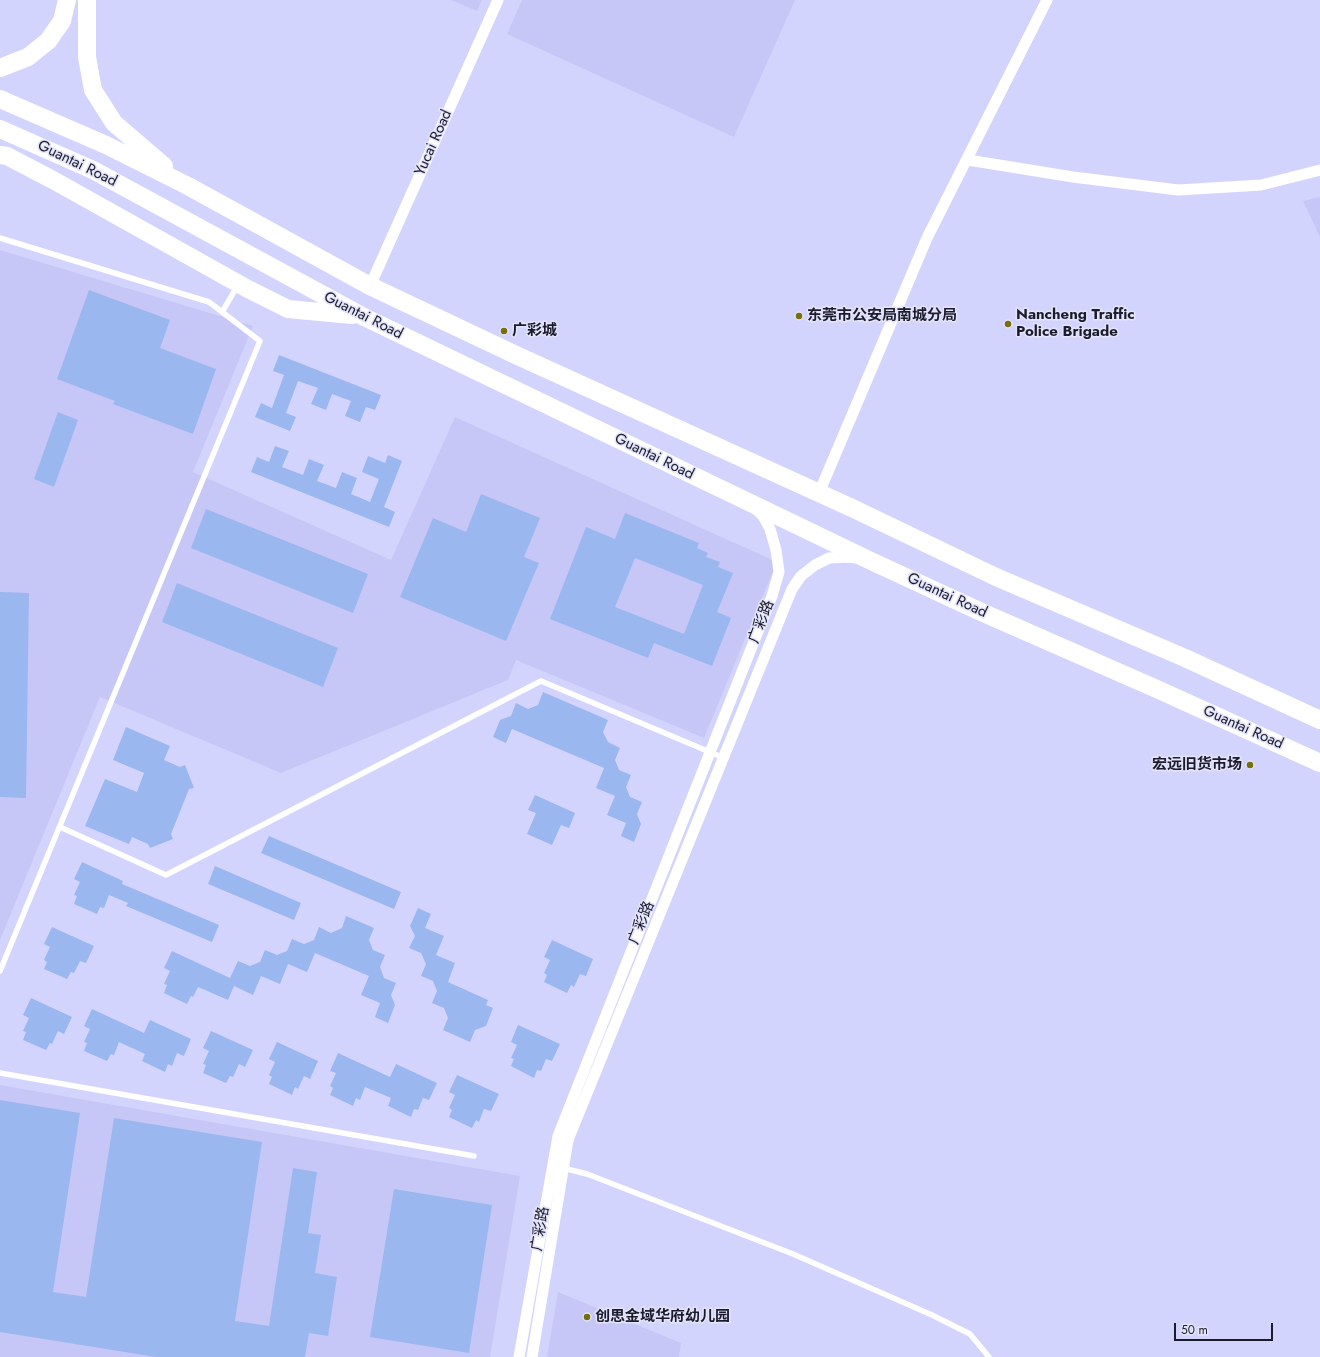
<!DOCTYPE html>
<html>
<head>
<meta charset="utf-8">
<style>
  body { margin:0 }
  #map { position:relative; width:1320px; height:1357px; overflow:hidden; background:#d3d4fe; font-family:Jost,sans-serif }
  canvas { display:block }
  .scale { position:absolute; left:1174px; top:1323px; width:99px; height:18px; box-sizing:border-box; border:2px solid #1b1b2d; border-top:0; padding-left:5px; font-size:12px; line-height:14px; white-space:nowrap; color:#1b1b2d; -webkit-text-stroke:3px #e3e3f9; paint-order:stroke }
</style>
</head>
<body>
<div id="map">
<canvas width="1320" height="1357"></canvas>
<div class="scale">50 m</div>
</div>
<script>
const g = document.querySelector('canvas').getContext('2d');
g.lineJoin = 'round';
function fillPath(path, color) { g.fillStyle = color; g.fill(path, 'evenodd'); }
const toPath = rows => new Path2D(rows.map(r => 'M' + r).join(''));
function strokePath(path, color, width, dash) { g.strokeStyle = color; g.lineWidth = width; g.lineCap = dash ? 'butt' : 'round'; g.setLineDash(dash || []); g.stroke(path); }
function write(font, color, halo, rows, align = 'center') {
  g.font = font + ' Jost,"Noto Sans SC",sans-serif'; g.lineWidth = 3; g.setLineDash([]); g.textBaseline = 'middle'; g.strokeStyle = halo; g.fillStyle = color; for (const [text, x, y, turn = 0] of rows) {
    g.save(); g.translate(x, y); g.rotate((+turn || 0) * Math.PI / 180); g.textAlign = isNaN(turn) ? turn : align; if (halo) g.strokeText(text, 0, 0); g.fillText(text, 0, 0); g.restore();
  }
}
fillPath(toPath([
  [451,0,482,0,477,11],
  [522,0,795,0,734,137,507,34],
  [1320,197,1320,237,1303,201],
  [0,250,253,326,193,472,391,560,455,417,777,562,704,738,516,660,508,680,281,773,100,697,0,940],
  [0,1085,520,1176,490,1357,0,1357],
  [558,1292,681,1343,679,1357,547,1357]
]), '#c6c7f7');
fillPath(toPath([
  [89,290,170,320,160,348,216,369,193,434,113,404,115,401,57,379],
  [279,355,381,395,375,410,366,407,360,422,345,416,351,401,332,394,326,410,311,404,318,388,298,381,286,413,296,417,290,431,255,417,261,403,272,408,284,375,273,371],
  [58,412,78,420,54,487,34,479],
  [275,446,289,451,282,467,303,475,309,459,324,465,317,481,336,488,342,472,357,478,351,494,370,502,379,479,362,472,368,456,385,463,388,455,402,461,384,507,395,512,389,527,251,472,257,457,269,462],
  [481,494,540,518,524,557,539,563,506,641,400,597,433,518,466,532],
  [206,509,368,574,353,613,191,548],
  [625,513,699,543,697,548,708,553,706,557,720,562,718,567,733,573,717,612,731,618,712,666,654,643,648,658,550,619,586,527,615,539],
  [635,558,703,585,684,634,615,607],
  [177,583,338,648,323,687,162,622],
  [0,592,29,593,26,798,0,797],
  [543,692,608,720,603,732,608,742,620,748,615,760,619,770,631,775,626,787,630,797,642,802,637,814,641,824,634,842,621,836,626,823,607,815,615,796,596,788,604,768,512,729,506,743,493,737,500,720,511,716,516,703,528,709,538,705],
  [126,727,170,746,164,760,180,767,185,765,194,788,189,789,171,834,173,839,150,848,148,844,132,837,129,844,85,826,105,779,137,792,144,773,113,760],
  [535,795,575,813,569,828,561,825,552,845,527,834,536,813,528,810],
  [269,836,401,892,394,909,261,853],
  [82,862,123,881,122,884,219,925,212,942,126,906,128,903,109,895,104,908,100,907,97,914,74,904,77,896,74,895,80,882,74,879],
  [215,866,301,903,294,920,208,884],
  [418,908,431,914,425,928,444,936,436,955,455,963,448,982,488,1000,486,1005,493,1008,486,1026,475,1030,470,1042,443,1030,448,1018,444,1008,432,1003,437,991,433,981,421,976,426,964,421,953,409,948,415,936,410,926],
  [346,916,374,928,369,940,373,950,385,955,380,967,384,978,396,983,391,995,395,1005,388,1023,375,1017,380,1003,361,995,369,976,315,953,307,972,288,964,280,984,261,976,253,995,234,986,228,1000,198,987,193,997,191,996,187,1004,164,993,167,985,164,984,170,971,164,968,172,951,230,978,238,961,250,966,260,962,265,950,277,955,287,951,292,939,304,944,314,940,319,927,331,933,342,928],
  [52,927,94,946,86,963,80,961,74,973,71,972,67,979,44,969,47,962,44,960,50,947,44,944],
  [552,940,593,959,586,976,580,974,574,987,571,985,567,993,544,982,547,975,544,973,550,960,544,957],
  [31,998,72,1017,64,1034,58,1031,52,1044,50,1043,46,1050,23,1040,26,1032,23,1031,29,1018,23,1015],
  [92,1009,144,1033,150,1020,191,1039,184,1056,177,1053,172,1066,168,1064,165,1072,142,1061,145,1054,119,1042,114,1055,111,1054,107,1061,84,1051,87,1043,84,1042,90,1029,84,1026],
  [518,1025,560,1044,552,1061,546,1059,541,1071,537,1070,534,1078,511,1066,514,1059,511,1058,517,1045,511,1042],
  [211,1031,253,1050,245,1067,239,1064,233,1077,230,1076,226,1083,203,1073,206,1065,203,1064,209,1051,203,1048],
  [277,1042,318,1061,310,1079,304,1076,298,1089,295,1087,292,1095,269,1084,272,1077,269,1075,275,1062,269,1059],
  [338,1053,390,1077,396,1064,437,1083,429,1100,423,1098,418,1110,414,1109,411,1117,388,1106,391,1098,365,1087,360,1100,356,1098,353,1106,330,1095,333,1088,330,1086,336,1073,330,1071],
  [457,1075,499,1094,491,1111,484,1109,479,1122,476,1120,472,1128,449,1117,452,1110,449,1108,455,1095,449,1092],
  [0,1100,80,1113,53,1292,86,1297,114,1118,262,1142,235,1321,269,1326,293,1168,317,1172,308,1233,321,1235,315,1273,337,1277,328,1336,309,1333,305,1357,156,1357,0,1332],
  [394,1189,492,1205,469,1353,370,1337]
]), '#9bb7ef');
strokePath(toPath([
  [0,238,209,302,260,341,0,971],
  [222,312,238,285],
  [60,827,166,875,541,681,724,758],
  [0,1073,474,1156],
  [563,1168,587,1174,793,1254,932,1315,970,1334,989,1357]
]), '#fff', 5.5);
strokePath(toPath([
  [968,160,1073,177,1178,190,1261,185,1320,170],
  [370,286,498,0],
  [819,493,927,238,1047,0],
  [519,1357,558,1136,772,596,779,572,776,550,770,529,763,516,756,509],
  [532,1357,568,1140,792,589,801,576,815,565,829,558,847,557,856,558]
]), '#fff', 11);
strokePath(toPath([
  [87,0,87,57,93,90,114,123,164,166],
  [0,68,28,57,48,41,62,21,67,0],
  [0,99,106,145,188,186,370,286,518,356,852,508,996,577,1185,658,1320,720],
  [0,129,93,170,360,315,871,561,979,611,1159,690,1320,763],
  [0,155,7,156,53,180,248,289,288,309,352,315]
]), '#fff', 18);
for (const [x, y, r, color] of [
  [799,316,4,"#776f0d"],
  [1008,324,4,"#776f0d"],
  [504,331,4,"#776f0d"],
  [1250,765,4,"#776f0d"],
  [587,1317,4,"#776f0d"]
]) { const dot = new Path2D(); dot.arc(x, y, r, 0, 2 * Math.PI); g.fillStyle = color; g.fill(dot); strokePath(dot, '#e3e3f9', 1.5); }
write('15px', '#1b1b2d', '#e3e3f9', [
  ["Yucai Road",434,143,-66],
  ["Guantai Road",77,164,26],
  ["Guantai Road",363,316,27],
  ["Guantai Road",654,457,26],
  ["Guantai Road",947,596,25],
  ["广彩路",762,622,-69],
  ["Guantai Road",1243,728,24],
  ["广彩路",642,923,-68],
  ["广彩路",541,1229,-80]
]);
write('bold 15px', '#1b1b2d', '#e3e3f9', [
  ["Nancheng Traffic",1016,315],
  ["Police Brigade",1016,332],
  ["东莞市公安局南城分局",807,316],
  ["广彩城",512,331],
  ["宏远旧货市场",1242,765,"right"],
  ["创思金域华府幼儿园",595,1317]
], 'left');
</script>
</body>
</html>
